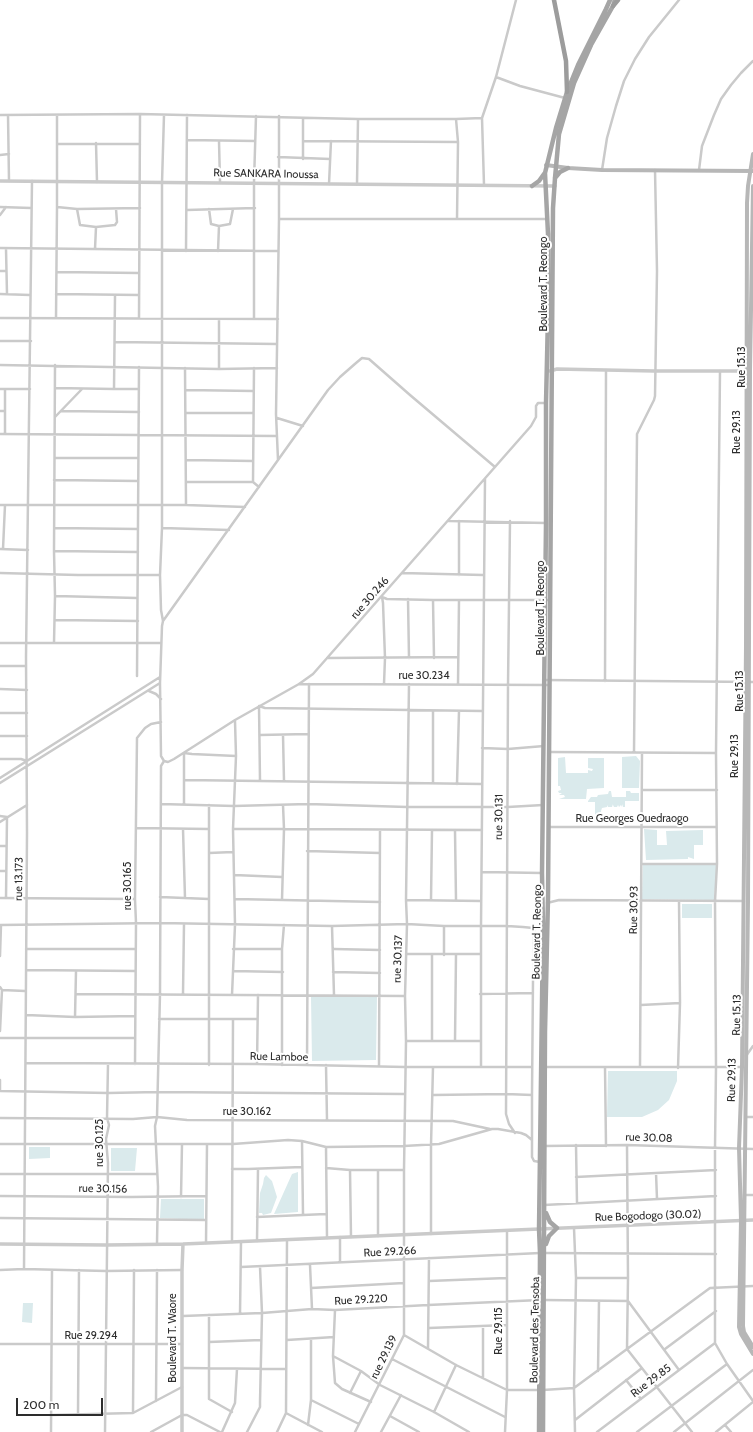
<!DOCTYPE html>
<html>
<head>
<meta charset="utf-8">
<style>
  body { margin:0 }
  #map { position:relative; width:753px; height:1432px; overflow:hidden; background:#fff; font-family:Cabin,sans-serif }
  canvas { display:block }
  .scale { position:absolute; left:16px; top:1398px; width:87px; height:18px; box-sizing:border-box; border:2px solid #2d2d2d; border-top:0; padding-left:5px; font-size:12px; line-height:14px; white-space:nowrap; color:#2d2d2d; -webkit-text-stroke:3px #fff; paint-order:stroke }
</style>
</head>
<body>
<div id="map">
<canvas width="753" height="1432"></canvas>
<div class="scale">200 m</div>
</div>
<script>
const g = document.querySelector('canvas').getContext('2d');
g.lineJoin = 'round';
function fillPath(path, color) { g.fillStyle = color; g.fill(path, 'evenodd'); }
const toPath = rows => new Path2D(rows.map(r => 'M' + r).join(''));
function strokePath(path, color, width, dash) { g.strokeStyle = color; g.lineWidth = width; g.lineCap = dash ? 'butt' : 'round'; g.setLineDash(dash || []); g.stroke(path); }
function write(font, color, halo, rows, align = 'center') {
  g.font = font + ' Cabin,sans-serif'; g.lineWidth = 4; g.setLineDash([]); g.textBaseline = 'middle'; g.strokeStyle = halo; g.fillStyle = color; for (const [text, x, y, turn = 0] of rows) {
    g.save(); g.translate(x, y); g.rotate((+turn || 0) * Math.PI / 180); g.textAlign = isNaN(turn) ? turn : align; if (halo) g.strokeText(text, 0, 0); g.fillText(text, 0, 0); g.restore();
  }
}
fillPath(toPath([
  [636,756,640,761,639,788,622,788,622,757],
  [565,757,566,773,588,773,588,770,592,771,593,769,588,768,588,758,604,758,604,788,587,789,586,799,559,799,565,797,564,795,559,795,562,793,559,793,558,791,561,790,560,786,558,786,558,758],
  [609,791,611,791,612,797,626,797,626,791,630,791,631,793,639,793,639,801,625,801,625,807,623,807,623,804,622,807,621,805,619,807,618,805,617,807,614,807,613,805,613,807,612,804,612,807,608,807,607,805,607,807,602,808,601,811,602,819,607,819,607,820,598,820,600,817,597,816,596,818,596,821,587,821,587,816,595,816,595,802,588,802,588,801,591,797,597,797,598,795,608,794],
  [644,829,657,830,657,845,667,845,666,831,703,830,703,845,694,845,694,859,688,857,688,859,646,860],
  [643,864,717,864,714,900,642,899],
  [682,904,712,904,712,918,682,918],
  [311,997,377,997,376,1060,312,1061],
  [608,1071,677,1071,677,1081,669,1100,658,1110,642,1117,607,1117],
  [29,1147,50,1147,50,1158,29,1159],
  [111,1148,137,1148,135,1171,111,1171],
  [298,1172,298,1212,274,1214,292,1174],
  [266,1175,272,1181,277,1197,271,1213,263,1215,262,1213,259,1213,260,1193,263,1184,264,1178],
  [161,1199,204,1199,204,1220,160,1218],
  [23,1303,33,1303,32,1323,22,1322]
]), '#daeaec');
strokePath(toPath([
  [496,77,520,86,565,98],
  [0,115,140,114,358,119,456,119,482,118],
  [8,115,9,181],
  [456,119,458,142,457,219],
  [187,140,255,141],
  [219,141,220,182],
  [303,141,458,142],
  [96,143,97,182],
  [57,144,140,144],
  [0,155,9,154],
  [278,157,330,159],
  [303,159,303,118],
  [602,170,607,138,616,106,624,81,635,59,649,37,679,0],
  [699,170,702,146,714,115,721,99,731,85,741,73,753,61],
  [329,184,331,141],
  [357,184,358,119],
  [484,185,482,118,496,77,516,0],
  [0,207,31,208],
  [57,207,77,209,140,208],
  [77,209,80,225,96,227,115,225,117,222,116,209],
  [209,209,211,224,219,226,230,224,233,209],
  [187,210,255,208],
  [0,215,6,207],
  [279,219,547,219],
  [0,248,278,251],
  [6,249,7,294],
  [95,249,96,227],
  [186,251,187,115],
  [218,251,219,226],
  [0,271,6,271],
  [57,272,139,273],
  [0,294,30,295],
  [56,294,139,295],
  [115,296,114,389,138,389],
  [0,318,278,319],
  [56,318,57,207,57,115],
  [139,318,140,114],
  [254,319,254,182,256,116],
  [0,341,31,341],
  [115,342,277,344],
  [0,365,219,369,277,368],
  [185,368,186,505],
  [254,368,253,482,259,487],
  [219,369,219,319],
  [720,371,716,753,717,864,715,901,716,1067,715,1148,715,1343,727,1364,753,1401],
  [55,388,114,389],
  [0,389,30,389],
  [5,389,5,434],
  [186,390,253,391],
  [0,411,5,411],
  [61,411,139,412],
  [186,413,252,413],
  [55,417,82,389],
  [277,418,303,426],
  [0,434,277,436],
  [55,458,138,458],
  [186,460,253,461],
  [278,460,276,414,279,219,279,116],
  [54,480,138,481],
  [186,482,253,482],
  [0,505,186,505,245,507],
  [449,521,546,523],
  [459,521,459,575],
  [510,521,508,685,506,1114,509,1124,515,1133],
  [55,528,138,529],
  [162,528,229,530],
  [0,549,28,550],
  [3,549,5,505],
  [54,551,138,552],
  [0,573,78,575,160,575],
  [402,573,483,575],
  [55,596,137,598],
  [382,597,387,599,433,600,549,600],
  [382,597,383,603,385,658,384,684],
  [408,599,409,658],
  [433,600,434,658],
  [55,620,138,621],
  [163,621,161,610,160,575,162,528,162,183,164,115],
  [0,643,161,643],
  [54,643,55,596,54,551,55,365],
  [327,658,458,657],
  [0,666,26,666],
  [137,676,139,367],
  [544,680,753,682],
  [605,681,606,370],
  [299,684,549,685],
  [458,684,459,600],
  [0,689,27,690],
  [149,691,156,694,161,699],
  [0,713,27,713],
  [260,735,308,734],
  [283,735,284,781],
  [0,736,27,736],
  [482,748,508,749,544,746],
  [549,752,716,753],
  [634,752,637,434,654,400,655,396,657,271,655,170],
  [0,759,21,759,27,761],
  [164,761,161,756,160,683,162,626,163,621,328,390,340,377,356,363,362,358,369,359,410,395,495,467],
  [164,761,168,762,174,759,235,720,299,684,313,674,531,426,536,417,536,406,538,403,546,403],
  [0,778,160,677],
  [185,780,482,784],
  [260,781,259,706,265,708,482,711],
  [0,783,160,683],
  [433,783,433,711],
  [457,784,459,711],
  [642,790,717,790],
  [161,804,234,806,308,804,407,807,508,807,543,805],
  [184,804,184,753,192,754,236,756],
  [209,805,209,1065],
  [283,805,284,829,482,830],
  [0,816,7,817,6,898],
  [0,822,27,805],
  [549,827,716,827],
  [136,828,209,829],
  [183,829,185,898],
  [233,829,284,829,282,900],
  [455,831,456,900],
  [0,846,6,846],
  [307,851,380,853],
  [209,853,233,852],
  [642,864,717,864],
  [0,871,6,871],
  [482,872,542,873],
  [234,875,282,877],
  [160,897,209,899],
  [0,898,135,899],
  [235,899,380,902],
  [406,900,481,901],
  [431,900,432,830],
  [547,903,559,900,744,901],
  [0,925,160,923,332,926,407,924,444,926,507,926,523,927,533,928,534,929,534,979],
  [332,926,334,995],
  [444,926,444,955],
  [26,949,135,949],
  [233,949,282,949],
  [334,949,380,950],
  [406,954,481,954],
  [432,955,432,1040],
  [0,956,1,925],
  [26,970,135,971],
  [233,971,283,972],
  [333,972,380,973],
  [0,987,2,990,0,1031],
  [2,990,25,991],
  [76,994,405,996],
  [183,994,184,924],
  [480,994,533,993],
  [232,995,235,925,233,829,236,756,235,721],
  [641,1005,680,1003],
  [26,1015,75,1017,135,1016],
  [75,1017,76,971],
  [159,1019,257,1019],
  [0,1038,135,1038],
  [406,1041,480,1041],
  [455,1041,456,954],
  [746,1056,753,1046],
  [26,1063,257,1064,405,1067,532,1067],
  [135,1064,136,923,135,899,137,738,145,728,151,724,161,722],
  [257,1064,258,995],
  [282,1065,282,949,284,925],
  [307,1065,309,684],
  [326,1065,327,1120],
  [379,1066,380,830],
  [481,1067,481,926,485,479],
  [544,1067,743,1067],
  [605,1067,606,1146],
  [640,1067,642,753],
  [678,1068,680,1003,679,901],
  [0,1080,0,1091],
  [0,1091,108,1093,158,1092,404,1094],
  [433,1095,506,1094,532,1095],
  [746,1117,753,1117],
  [0,1118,133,1119,157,1117,187,1120,453,1121,490,1129],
  [302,1141,303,1214],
  [0,1144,233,1144,288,1140,302,1141,326,1147,404,1146,439,1144,492,1129,498,1129,521,1133,526,1135,532,1140],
  [576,1145,577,1203],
  [627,1145,628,1278,627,1349,692,1432],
  [544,1146,627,1145,753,1149],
  [326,1147,327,1238],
  [540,1162,534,1161,532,1157,532,1095,533,980,536,976,542,974],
  [326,1168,350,1170,404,1170],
  [232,1169,248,1169,302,1167],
  [350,1170,351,1237],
  [656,1173,657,1199],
  [0,1174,157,1174],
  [576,1177,716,1170],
  [744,1195,753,1195],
  [0,1196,131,1197,206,1196],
  [181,1197,182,1144],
  [544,1205,716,1196],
  [257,1217,326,1214],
  [0,1218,206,1220],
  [574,1228,576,1278,574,1388,575,1432],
  [431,1234,431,1145,433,1067],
  [378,1236,378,1170],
  [340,1237,340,1262],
  [257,1241,258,1169],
  [232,1242,233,1019],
  [157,1243,158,1187,155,1126,157,1117,160,994,161,766,164,761],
  [206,1243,207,1144],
  [544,1253,716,1254],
  [310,1265,312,1309],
  [241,1267,540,1253],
  [24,1269,27,833,26,657,32,181],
  [0,1270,24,1269,106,1271,182,1270],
  [576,1278,628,1278],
  [429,1281,506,1278],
  [311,1288,404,1283],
  [544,1300,628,1301,679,1370],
  [335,1310,333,1356,361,1371,380,1385,434,1412,469,1432],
  [240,1314,241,1242],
  [209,1315,209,1399,232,1412],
  [183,1316,262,1313,312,1309,335,1310,428,1305,540,1300],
  [429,1328,507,1325],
  [404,1335,456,1365,507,1390,539,1390],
  [287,1340,334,1337],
  [209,1342,261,1340],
  [0,1344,182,1344],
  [428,1348,429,1258],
  [665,1349,716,1311],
  [333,1356,335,1383,342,1389,371,1402],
  [392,1359,505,1417],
  [182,1368,286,1369],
  [598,1371,599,1301],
  [483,1378,483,1326],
  [626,1380,641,1399],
  [543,1390,574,1388,710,1288,753,1286],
  [350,1393,361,1371],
  [311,1400,359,1424],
  [156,1401,157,1270],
  [434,1412,456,1365],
  [133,1413,134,1270],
  [286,1413,322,1432],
  [78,1414,79,1270],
  [52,1415,133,1413,182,1387],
  [390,1416,419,1432],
  [575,1420,642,1368],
  [308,1425,311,1400,311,1339],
  [725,1425,731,1432],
  [51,1432,52,1270],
  [105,1432,108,1163,106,1139,109,1125,107,1118,108,1064],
  [151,1432,182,1415,187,1415,220,1432],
  [222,1432,235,1403,237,1369],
  [247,1432,260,1407,260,1402,262,1313,260,1267],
  [277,1432,286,1413,287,1240],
  [355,1432,404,1335,404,1170,406,1041,405,996,407,924,406,900,409,684],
  [381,1432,401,1395],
  [505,1432,507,1390,507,1231],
  [597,1432,715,1343],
  [637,1432,727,1364],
  [674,1432,753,1370],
  [716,1432,753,1402]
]), '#cacaca', 2.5);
strokePath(toPath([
  [0,181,555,186],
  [550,371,557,369,654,371,749,371],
  [0,1244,106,1245,183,1244,753,1220],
  [182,1432,182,1270,183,1244]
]), '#cacaca', 3.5);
strokePath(toPath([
  [753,154,748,186,747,203,746,646,742,1067,739,1148,741,1220,739,1327,741,1334,753,1354],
  [546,165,568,168,602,170,753,171],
  [753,186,750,371,748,901,743,1326,744,1332,753,1347]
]), '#b7b7b7', 4);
strokePath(toPath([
  [555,178,560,172,568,168],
  [532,186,539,181,544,174],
  [546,1213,550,1222,557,1228,549,1236,546,1244],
  [539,1432,540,1253,539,1229,543,927,542,873,546,523,546,403,548,315,548,234,545,173,556,128,567,92,578,65,606,9,610,0],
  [543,1432,545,1032,548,898,553,208,555,178,559,134,574,83,591,45,613,6,615,0]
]), '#a5a5a5', 4.5);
strokePath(toPath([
  [554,0,566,61,567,92],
  [613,6,618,0]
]), '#9c9c9c', 4.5);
write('11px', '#2d2d2d', '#fff', [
  ["Rue SANKARA Inoussa",266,174,1],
  ["Boulevard T. Reongo",544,284,-90],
  ["Rue 15.13",742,367,-90],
  ["Rue 29.13",737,432,-90],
  ["rue 30.246",370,598,-49],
  ["Boulevard T. Reongo",541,608,-90],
  ["rue 30.234",424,676],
  ["Rue 15.13",740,691,-90],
  ["Rue 29.13",735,756,-90],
  ["rue 30.131",499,817,-89],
  ["Rue Georges Ouedraogo",632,819],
  ["rue 13.173",19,879,-89],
  ["rue 30.165",128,886,-90],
  ["Rue 30.93",634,910,-89],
  ["Boulevard T. Reongo",537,932,-89],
  ["rue 30.137",398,959,-88],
  ["Rue 15.13",737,1015,-89],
  ["Rue Lamboe",279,1057,1],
  ["Rue 29.13",732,1080,-89],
  ["rue 30.162",247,1112],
  ["rue 30.08",649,1138,2],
  ["rue 30.125",100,1143,-90],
  ["rue 30.156",103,1189,1],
  ["Rue Bogodogo (30.02)",648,1216,-2],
  ["Rue 29.266",390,1252,-3],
  ["Rue 29.220",361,1300,-3],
  ["Boulevard des Tensoba",535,1330,-89],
  ["Rue 29.115",499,1331,-90],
  ["Rue 29.294",91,1336],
  ["Boulevard T. Waore",173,1338,-90],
  ["rue 29.139",384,1357,-64],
  ["Rue 29.85",651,1381,-37]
]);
</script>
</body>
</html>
